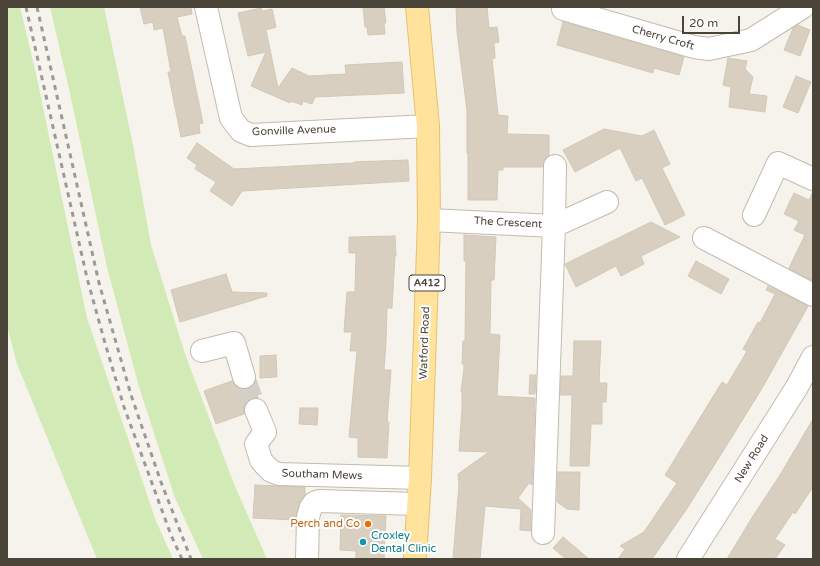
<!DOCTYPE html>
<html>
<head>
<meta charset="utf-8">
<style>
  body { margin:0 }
  #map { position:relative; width:820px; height:566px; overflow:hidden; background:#f6f3ec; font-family:"Varela Round",sans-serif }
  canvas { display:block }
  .frame { position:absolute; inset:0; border:8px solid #4b4439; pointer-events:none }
  .scale { position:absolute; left:682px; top:16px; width:58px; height:18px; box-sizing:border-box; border:2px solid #4b4439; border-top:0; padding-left:5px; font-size:12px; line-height:14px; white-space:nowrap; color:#4b4439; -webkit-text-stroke:3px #fff; paint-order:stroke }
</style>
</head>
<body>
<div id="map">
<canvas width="820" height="566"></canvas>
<div class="frame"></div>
<div class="scale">20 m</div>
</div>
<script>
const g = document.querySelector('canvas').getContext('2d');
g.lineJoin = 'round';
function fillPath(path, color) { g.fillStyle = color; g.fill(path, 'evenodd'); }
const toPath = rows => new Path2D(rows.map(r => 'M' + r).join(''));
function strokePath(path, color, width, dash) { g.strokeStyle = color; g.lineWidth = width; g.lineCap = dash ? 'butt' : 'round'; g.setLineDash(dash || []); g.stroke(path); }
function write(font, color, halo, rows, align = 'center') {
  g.font = font + ' "Varela Round",sans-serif'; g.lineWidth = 4; g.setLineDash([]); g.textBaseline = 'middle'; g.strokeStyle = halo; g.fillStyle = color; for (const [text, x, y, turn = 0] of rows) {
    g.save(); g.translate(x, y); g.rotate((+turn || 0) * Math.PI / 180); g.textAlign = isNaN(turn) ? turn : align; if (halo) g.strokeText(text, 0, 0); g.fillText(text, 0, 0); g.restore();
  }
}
fillPath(toPath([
  [7,7,20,7,35,69,87,318,156,521,173,559,97,559,17,364,7,326],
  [50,7,104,7,133,145,151,245,184,351,234,484,267,559,203,559,175,498,139,387,107,267,69,89]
]), '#d2eab5');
const building = toPath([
  [140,7,191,7,192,14,177,17,182,36,185,36,203,123,199,124,200,133,181,137,168,72,171,72,163,28,154,30,153,22,144,24,140,7],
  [363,7,384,7,386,23,384,23,385,34,368,35,367,27,365,27,363,7],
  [456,7,487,7,489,28,497,27,499,42,494,43,495,58,492,59,498,115,508,116,507,134,549,135,549,155,544,160,542,167,503,167,503,170,498,170,497,200,468,200,468,153,467,153,467,110,457,32,456,7],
  [261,8,262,11,272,9,276,27,266,30,278,88,292,68,309,76,346,74,345,65,402,62,404,93,315,97,312,104,303,101,302,105,291,101,290,103,251,86,266,52,248,56,238,13,261,8],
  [563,22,684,57,679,75,654,68,653,73,557,45,563,22],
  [798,25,810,30,800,56,784,50,793,28,798,25],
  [728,58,747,61,745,69,753,77,749,94,767,96,765,112,729,107,731,87,723,85,728,58],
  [796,76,811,82,798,113,783,107,796,76],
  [604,129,642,136,654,130,670,164,662,168,685,215,665,225,642,178,636,181,620,148,575,172,563,150,604,129],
  [197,143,234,169,354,163,354,162,408,160,409,181,242,191,232,206,210,191,216,182,195,169,197,165,187,158,197,143],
  [813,192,813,281,789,268,805,235,794,230,799,221,784,214,794,193,809,200,813,192],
  [651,222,680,237,641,256,644,264,621,276,616,266,576,287,565,264,651,222],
  [464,235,496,237,494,280,491,280,490,334,500,335,497,396,535,398,532,485,529,483,518,498,531,510,531,531,520,530,521,509,485,506,480,559,453,559,459,485,458,474,489,452,459,451,462,408,462,393,461,391,464,369,464,364,462,364,463,341,465,341,466,261,464,261,464,235],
  [395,236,396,256,395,256,392,308,387,308,386,342,384,370,391,370,387,422,389,422,387,458,358,457,358,438,349,437,357,351,350,351,352,332,344,332,347,292,355,292,356,253,349,253,349,237,395,236],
  [696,261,729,279,721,294,688,276,696,261],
  [226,274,232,292,267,293,267,296,180,322,171,290,226,274],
  [768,286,808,306,806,310,761,390,730,440,688,507,652,559,618,559,625,549,620,546,644,532,677,483,665,475,722,382,727,385,747,351,743,349,758,322,760,323,775,294,766,290,768,286],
  [574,341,601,341,599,383,607,383,606,402,602,402,602,424,591,424,589,466,570,466,572,395,560,395,561,376,573,376,574,341],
  [276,355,277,377,260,378,260,356,276,355],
  [530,375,536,375,535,394,529,394,530,375],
  [232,381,236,386,241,389,248,389,254,384,258,398,252,398,246,402,244,408,244,414,216,424,204,391,232,381],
  [300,408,318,408,317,425,299,424,300,408],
  [813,419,813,487,795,514,793,512,775,539,785,545,775,559,727,559,753,516,780,475,813,419],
  [558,472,580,472,579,510,567,509,557,502,558,472],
  [255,485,305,487,305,495,299,503,295,520,253,518,255,485],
  [341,515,386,516,384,559,356,559,356,551,340,550,341,515],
  [563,537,589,559,566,559,553,548,563,537]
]);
fillPath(building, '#d8cfc1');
strokePath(building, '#d3c7b4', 1);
strokePath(toPath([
  [244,377,256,410]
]), '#d4d0c8', 22, [22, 11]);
const minor = toPath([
  [206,7,231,118,241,131,251,135,428,126],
  [563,9,694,47,709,49,751,40,803,7],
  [754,215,778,163,813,179],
  [429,220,554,226,607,202],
  [704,238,813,295],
  [202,351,234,343,244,377],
  [256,410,265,432,256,444,261,460,265,465,271,471,279,474,420,478],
  [543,533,554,226,555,166],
  [307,559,308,517,311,507,314,503,319,501,418,504],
  [688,559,797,387,813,357]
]);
const major = toPath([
  [415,559,420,478,429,220,428,126,417,7]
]);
strokePath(minor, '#c2bbae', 24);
strokePath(major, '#e6c16a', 24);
strokePath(minor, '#fff', 22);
strokePath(major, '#ffe39c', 22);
strokePath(toPath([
  [26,7,87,278,105,343,124,407,171,535,182,559],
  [37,7,99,283,131,395,161,482,191,559]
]), '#9a9a9a', 3, [5, 5]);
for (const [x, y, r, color] of [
  [368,524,4,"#e8710a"],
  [363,542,4,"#0f9aa8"]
]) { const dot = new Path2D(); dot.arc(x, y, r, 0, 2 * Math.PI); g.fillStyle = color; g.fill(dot); strokePath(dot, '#fff', 1.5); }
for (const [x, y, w] of [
  [427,283,36]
]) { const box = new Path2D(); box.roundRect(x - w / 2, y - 8, w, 16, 3); g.fillStyle = '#fff'; g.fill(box); strokePath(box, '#4b4439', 1); }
write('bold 10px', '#4b4439', null, [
  ["A412",427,283]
]);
write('11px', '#4b4439', '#fff', [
  ["Cherry Croft",663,38,16],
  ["Gonville Avenue",294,131,-2],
  ["The Crescent",508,223,3],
  ["Watford Road",425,343,-88],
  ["New Road",752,459,-58],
  ["Southam Mews",322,475,2]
]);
write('11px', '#c56008', '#fff', [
  ["Perch and Co",360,524]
], 'right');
write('11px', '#0d838f', '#fff', [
  ["Croxley",371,536],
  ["Dental Clinic",371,549]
], 'left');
</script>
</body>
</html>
